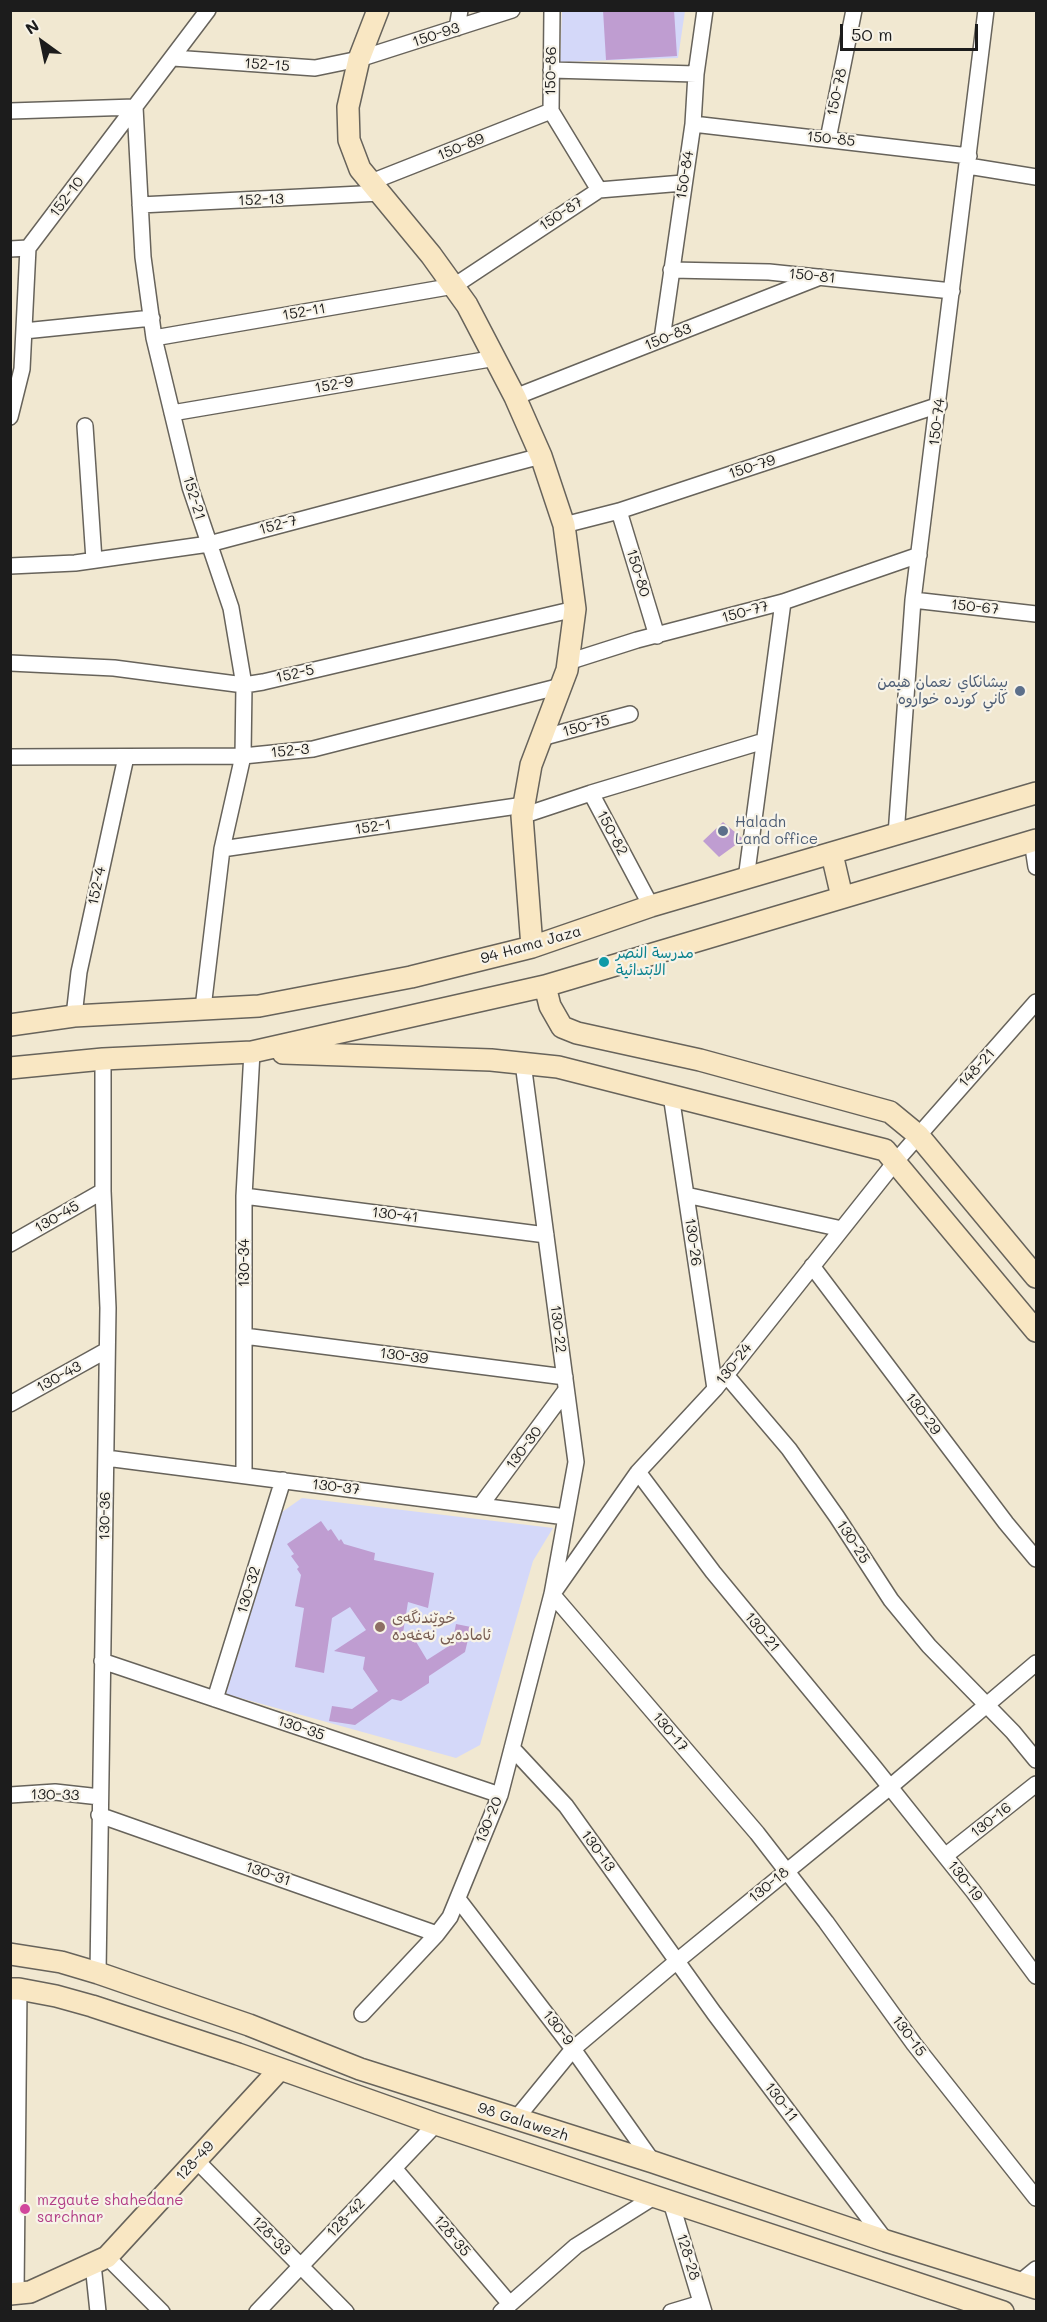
<!DOCTYPE html>
<html>
<head>
<meta charset="utf-8">
<style>
  body { margin:0 }
  #map { position:relative; width:1047px; height:2322px; overflow:hidden; background:#f1e8d1; font-family:Mali,sans-serif }
  canvas { display:block }
  .frame { position:absolute; inset:0; border:12px solid #1c1c1c; pointer-events:none }
  .north { position:absolute; left:12px; top:12px; width:60px; height:60px; -webkit-text-stroke:4px #f7f3e8; paint-order:stroke; rotate:327deg; font-size:16px; font-weight:700; line-height:24px; text-align:center; color:#1c1c1c }
  .north::after { content:''; display:block; margin:auto; width:21px; height:27px; background:#1c1c1c; clip-path:polygon(50% 0,100% 100%,50% 72%,0 100%) }
  .scale { position:absolute; left:840px; top:24px; width:138px; height:27px; box-sizing:border-box; border:3px solid #1c1c1c; border-top:0; padding-left:8px; font-size:18px; line-height:21px; white-space:nowrap; color:#1c1c1c; -webkit-text-stroke:4px #f7f3e8; paint-order:stroke }
</style>
</head>
<body>
<div id="map">
<canvas width="1047" height="2322"></canvas>
<div class="frame"></div>
<div class="north">N</div>
<div class="scale">50 m</div>
</div>
<script>
const g = document.querySelector('canvas').getContext('2d');
g.lineJoin = 'round';
function fillPath(path, color) { g.fillStyle = color; g.fill(path, 'evenodd'); }
const toPath = rows => new Path2D(rows.map(r => 'M' + r).join(''));
function strokePath(path, color, width, dash) { g.strokeStyle = color; g.lineWidth = width; g.lineCap = dash ? 'butt' : 'round'; g.setLineDash(dash || []); g.stroke(path); }
function write(font, color, halo, rows, align = 'center') {
  g.font = font + ' Mali,"Playpen Sans Arabic",sans-serif'; g.lineWidth = 4.5; g.setLineDash([]); g.textBaseline = 'middle'; g.strokeStyle = halo; g.fillStyle = color; for (const [text, x, y, turn = 0] of rows) {
    g.save(); g.translate(x, y); g.rotate((+turn || 0) * Math.PI / 180); g.textAlign = isNaN(turn) ? turn : align; if (halo) g.strokeText(text, 0, 0); g.fillText(text, 0, 0); g.restore();
  }
}
fillPath(toPath([
  [562,11,685,11,678,58,560,62],
  [302,1498,553,1528,533,1561,480,1745,456,1758,226,1694,282,1512]
]), '#d4d8f9');
fillPath(toPath([
  [603,10,674,10,677,56,606,60],
  [723,822,742,838,741,841,719,857,703,841],
  [321,1521,328,1531,331,1529,339,1541,341,1539,344,1544,375,1553,374,1560,434,1573,428,1608,408,1602,403,1633,412,1635,427,1660,452,1644,456,1624,471,1627,465,1652,429,1676,429,1683,401,1701,392,1699,355,1725,329,1721,332,1706,352,1709,378,1691,363,1669,365,1657,334,1651,366,1630,350,1607,332,1618,324,1673,295,1667,304,1608,295,1606,301,1575,297,1569,299,1567,291,1556,294,1554,287,1544]
]), '#bf9dd1');
const street = toPath([
  [552,10,551,111,599,190],
  [457,28,460,10],
  [173,58,315,68,359,59,512,10],
  [551,70,696,74],
  [10,111,135,107,143,257,154,338,190,487,231,608,244,685,243,756,222,849,203,1008],
  [693,124,969,156],
  [828,139,854,10],
  [968,166,1036,177],
  [371,182,551,111],
  [140,205,381,193],
  [10,249,28,248],
  [671,270,769,272,952,291],
  [24,331,152,318],
  [154,338,454,286,599,190,683,183],
  [662,339,693,124,696,74,705,10],
  [515,397,820,277],
  [172,413,496,358],
  [10,417,22,369,28,248,208,10],
  [85,426,94,560],
  [619,511,657,636],
  [564,525,619,511,939,405],
  [10,566,75,563,209,544,541,456],
  [913,600,1036,614],
  [568,662,637,640,783,602,919,555],
  [10,663,114,668,244,685,263,682,575,609],
  [541,738,630,714],
  [10,757,243,756,313,749,561,686],
  [591,793,764,741],
  [522,816,591,793,651,906],
  [896,835,913,600,986,10],
  [1032,841,1036,867],
  [222,849,524,805],
  [746,879,783,602],
  [74,1016,79,972,126,757],
  [671,1095,715,1389],
  [686,1195,842,1229],
  [244,1196,546,1235],
  [10,1244,103,1191],
  [812,1266,1006,1523,1036,1559],
  [244,1336,565,1377],
  [726,1375,789,1449,837,1517,891,1600,929,1646,1013,1732,1036,1760],
  [10,1404,107,1350],
  [106,1458,566,1517],
  [638,1472,713,1572,874,1767,973,1891,1036,1976],
  [244,1475,244,1196,252,1052],
  [481,1505,566,1390],
  [556,1589,638,1472,715,1389,896,1161,1036,1002],
  [552,1594,757,1833,826,1922,914,2044,1036,2198],
  [102,1661,500,1795],
  [215,1699,283,1480],
  [512,1748,566,1806,714,2013,886,2241],
  [10,1795,55,1792,100,1797],
  [99,1815,437,1934],
  [945,1856,1036,1784],
  [458,1899,573,2049,653,2162],
  [98,1973,108,1308,103,1191,103,1059],
  [362,2014,437,1934,450,1917,500,1795,552,1594,576,1462,523,1063],
  [515,2120,573,2049,677,1961,890,1787,1036,1663],
  [196,2160,346,2312],
  [394,2168,510,2304],
  [671,2202,704,2312],
  [107,2257,162,2312],
  [93,2264,98,2312],
  [1019,2283,1036,2269],
  [16,2293,19,1989],
  [257,2312,436,2124],
  [501,2312,576,2246,654,2197],
  [671,2312,701,2303]
]);
const secondary = toPath([
  [378,10,359,59,348,107,349,140,360,169,431,255,467,305,515,397,541,456,564,525,575,609,567,670,531,765,522,816,532,947],
  [832,854,842,897],
  [545,986,550,1006,562,1027,577,1033,700,1060,890,1112,918,1135,1036,1277],
  [10,1025,74,1016,259,1006,411,977,532,947,651,906,1036,793],
  [283,1053,491,1060,558,1067,885,1150,1036,1331],
  [10,1068,103,1059,252,1052,545,986,1036,840],
  [10,1954,61,1962,98,1973,249,2025,360,2069,653,2162,886,2241,1036,2288],
  [10,1989,19,1989,56,1996,92,2006,238,2054,436,2124,1003,2312],
  [10,2294,30,2292,107,2257,280,2069]
]);
strokePath(street, '#67635b', 18);
strokePath(secondary, '#67635b', 24);
strokePath(street, '#fff', 15);
strokePath(secondary, '#f9e7c3', 21);
for (const [x, y, r, color] of [
  [1020,691,6,"#5c6f8a"],
  [723,831,6,"#5c6f8a"],
  [604,962,6,"#0f9aa8"],
  [380,1627,6,"#8d6e63"],
  [25,2209,6,"#d1479c"]
]) { const dot = new Path2D(); dot.arc(x, y, r, 0, 2 * Math.PI); g.fillStyle = color; g.fill(dot); strokePath(dot, '#f7f3e8', 2); }
write('15px', '#1c1c1c', '#f7f3e8', [
  ["150-93",436,35,-18],
  ["152-15",267,65,4],
  ["150-86",551,71,-89],
  ["150-78",837,92,-78],
  ["150-85",831,139,6],
  ["150-89",461,147,-22],
  ["150-84",685,175,-81],
  ["152-10",67,197,-53],
  ["152-13",261,200,-2],
  ["150-87",561,214,-34],
  ["150-81",812,276,6],
  ["152-11",304,312,-10],
  ["150-83",668,337,-22],
  ["152-9",334,385,-10],
  ["150-74",937,422,-83],
  ["150-79",752,467,-18],
  ["152-21",194,498,73],
  ["152-7",278,525,-15],
  ["150-80",638,573,73],
  ["150-67",975,607,6],
  ["150-77",745,612,-15],
  ["152-5",295,674,-13],
  ["150-75",586,726,-15],
  ["152-3",290,751,-6],
  ["152-1",373,827,-8],
  ["150-82",612,833,62],
  ["152-4",97,886,-78],
  ["94 Hama Jaza",531,945,-16],
  ["148-21",977,1068,-48],
  ["130-41",395,1215,7],
  ["130-45",57,1217,-30],
  ["130-26",693,1242,82],
  ["130-34",244,1263,-90],
  ["130-22",558,1329,83],
  ["130-39",404,1356,7],
  ["130-24",734,1364,-52],
  ["130-43",59,1377,-29],
  ["130-29",923,1414,53],
  ["130-30",524,1448,-53],
  ["130-37",336,1487,7],
  ["130-36",105,1516,-89],
  ["130-25",853,1542,57],
  ["130-32",249,1590,-73],
  ["130-21",762,1632,51],
  ["130-35",301,1728,19],
  ["130-17",670,1732,50],
  ["130-33",55,1795,1],
  ["130-20",489,1820,-68],
  ["130-16",991,1820,-38],
  ["130-13",598,1851,54],
  ["130-31",268,1874,19],
  ["130-19",965,1881,52],
  ["130-18",769,1885,-39],
  ["130-9",558,2028,52],
  ["130-15",909,2036,54],
  ["130-11",781,2102,53],
  ["98 Galawezh",523,2122,18],
  ["128-49",195,2161,-47],
  ["128-42",346,2218,-46],
  ["128-33",271,2236,45],
  ["128-35",452,2236,50],
  ["128-28",688,2257,73]
]);
write('15px', '#4e5e75', '#f7f3e8', [
  ["بيشانكاي نعمان هيمن",1008,682],
  ["كاني كورده خواروه",1008,699],
  ["Haladn",735,822,"left"],
  ["Land office",735,839,"left"]
], 'right');
write('15px', '#0d838f', '#f7f3e8', [
  ["مدرسة النصر",616,953],
  ["الابتدائية",616,970]
], 'left');
write('15px', '#785e54', '#f7f3e8', [
  ["خوێندنگەی",392,1618],
  ["ئامادەیی نەغەدە",392,1635]
], 'left');
write('15px', '#b23c85', '#f7f3e8', [
  ["mzgaute shahedane",37,2200],
  ["sarchnar",37,2217]
], 'left');
</script>
</body>
</html>
